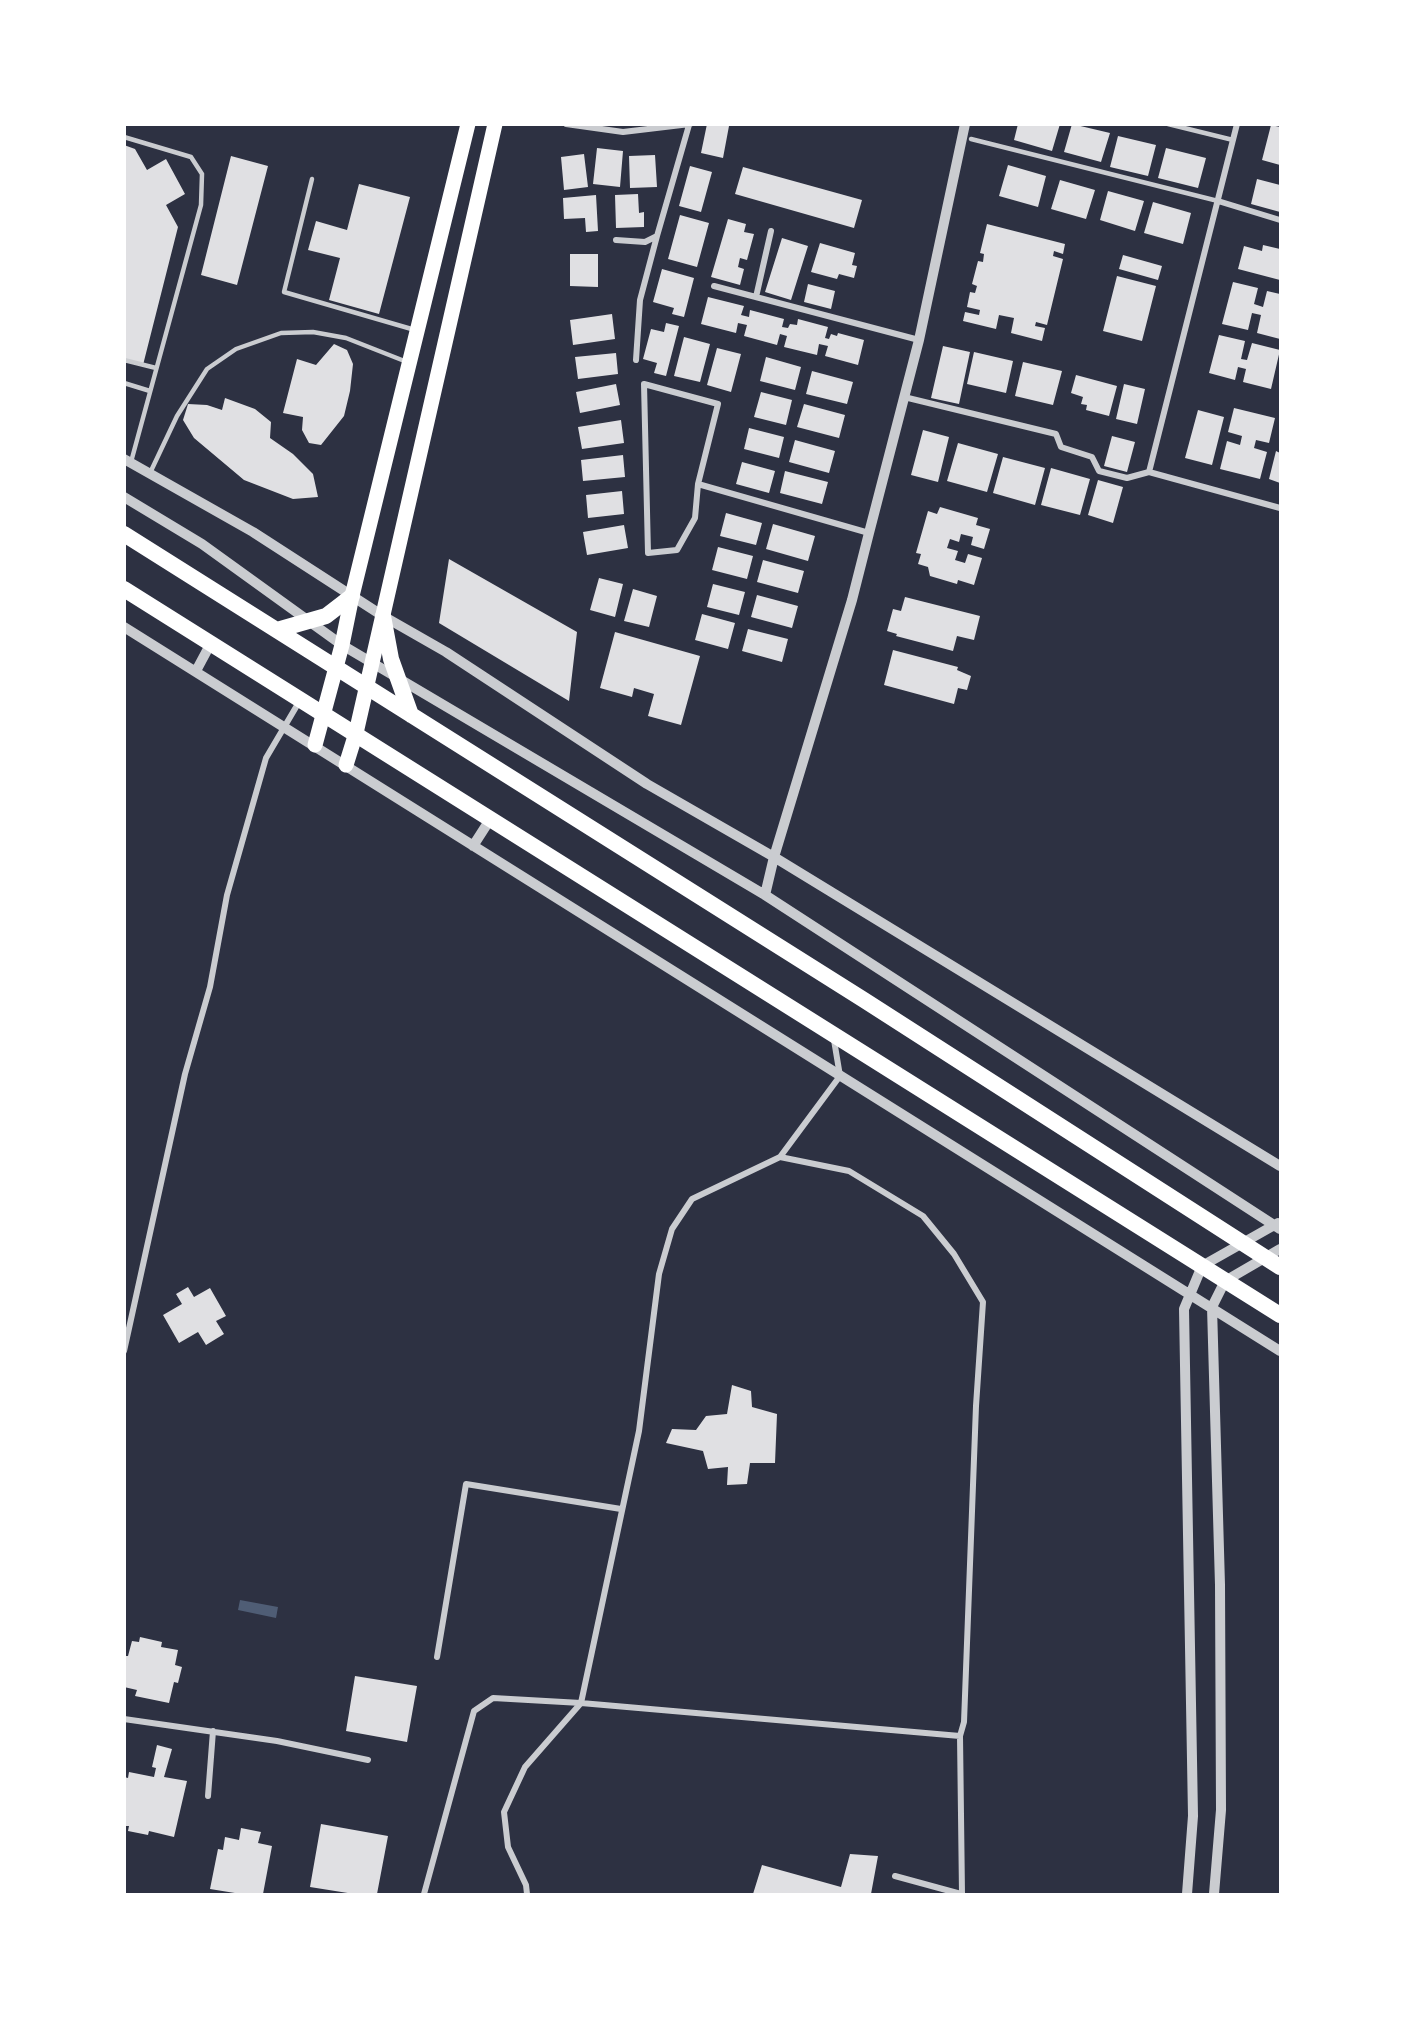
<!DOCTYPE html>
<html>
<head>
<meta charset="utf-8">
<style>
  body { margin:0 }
  #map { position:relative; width:1405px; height:2019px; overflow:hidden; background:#2d3142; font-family:"Sofia Sans Condensed",sans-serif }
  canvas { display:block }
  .frame { position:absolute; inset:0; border:126px solid #fff; pointer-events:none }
</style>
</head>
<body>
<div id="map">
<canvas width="1405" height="2019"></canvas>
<div class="frame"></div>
</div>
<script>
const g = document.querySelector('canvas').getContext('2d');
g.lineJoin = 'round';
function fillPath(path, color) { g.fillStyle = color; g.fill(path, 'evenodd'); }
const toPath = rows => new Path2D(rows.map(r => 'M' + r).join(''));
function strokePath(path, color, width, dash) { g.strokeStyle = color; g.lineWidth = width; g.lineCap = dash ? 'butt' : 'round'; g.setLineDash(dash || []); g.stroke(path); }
fillPath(toPath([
  [240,1600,278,1607,276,1618,238,1610]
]), '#4f5d75');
fillPath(toPath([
  [707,124,729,126,723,158,701,153],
  [1018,124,1060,124,1052,151,1014,140],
  [1072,124,1110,133,1101,162,1064,152],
  [1271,125,1280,127,1280,165,1262,160],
  [1118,136,1156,145,1148,176,1110,167],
  [124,145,135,149,147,170,166,159,185,194,166,205,178,227,143,365,124,360],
  [597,148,623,151,620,187,593,184],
  [1166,148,1206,158,1198,188,1158,178],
  [584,154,588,187,564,190,561,157],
  [655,155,657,187,630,188,629,156],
  [231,156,268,166,237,285,201,275],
  [1008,165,1046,176,1038,207,999,196],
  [690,166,712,172,701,212,679,206],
  [743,167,862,200,854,228,735,194],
  [1257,179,1280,185,1280,212,1251,204],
  [1060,180,1095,190,1086,219,1051,209],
  [359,184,410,197,379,314,329,300,340,258,308,250,316,221,347,230],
  [1108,191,1144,201,1135,231,1100,220],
  [638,194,639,213,644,212,644,227,616,228,615,195],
  [596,195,598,231,586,232,585,218,564,219,563,198],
  [1153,202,1191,213,1183,244,1144,233],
  [680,215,709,223,697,267,668,259],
  [728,219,746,224,744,232,754,234,747,260,740,258,738,267,744,269,740,285,711,277],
  [987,224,1065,244,1063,254,1054,251,1053,256,1063,259,1047,325,1036,322,1035,326,1045,328,1042,341,1011,333,1014,318,999,315,996,329,963,321,965,312,979,315,980,310,967,307,970,292,975,293,977,286,972,284,978,261,983,262,984,254,980,253],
  [782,238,808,246,791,300,765,292],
  [820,243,855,253,852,265,857,266,854,278,839,274,837,279,811,272],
  [1263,245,1280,249,1280,280,1238,269,1244,246,1262,251],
  [570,254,598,254,598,287,570,286],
  [1123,255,1162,266,1158,280,1119,269],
  [662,269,694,278,684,317,672,314,674,308,653,302],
  [1117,276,1156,286,1142,341,1103,331],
  [1233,282,1258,288,1254,304,1263,307,1267,291,1280,294,1280,339,1257,333,1261,315,1252,313,1248,330,1222,324],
  [808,284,835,291,831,309,804,302],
  [708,297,744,306,741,315,749,317,750,310,784,319,782,327,788,328,790,324,797,325,798,319,828,327,825,338,829,339,831,334,837,336,838,333,864,340,858,365,825,356,828,346,819,344,817,355,784,347,787,336,780,334,777,345,744,336,747,325,738,323,736,333,701,324],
  [612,314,615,339,573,345,570,320],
  [666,323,679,326,666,376,654,373,657,363,643,359,651,329,664,332],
  [1219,335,1245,341,1241,359,1247,360,1252,343,1280,350,1271,389,1243,382,1246,369,1238,367,1235,380,1209,373],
  [684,337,710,344,700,382,674,376],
  [334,344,347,350,353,364,350,391,344,416,321,445,309,443,302,430,303,417,283,413,297,359,316,365],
  [943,346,970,352,959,404,931,398],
  [717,348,741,354,731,392,707,385],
  [974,352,1013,361,1006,393,967,384],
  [616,353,618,374,578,379,575,357],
  [766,357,801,367,795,390,760,381],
  [1023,362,1062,371,1053,405,1015,396],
  [812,371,853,382,847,404,806,394],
  [1076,375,1117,386,1109,416,1086,410,1087,405,1081,404,1083,397,1071,393],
  [616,384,620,405,580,413,576,392],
  [1124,384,1145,389,1137,424,1116,419],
  [761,392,792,400,786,425,754,417],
  [225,398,255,409,271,422,270,438,293,454,313,474,318,497,293,499,244,480,194,438,183,420,188,404,207,405,222,410],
  [804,404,845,415,839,438,797,427],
  [1234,408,1275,418,1269,443,1256,440,1254,448,1267,452,1260,479,1220,469,1227,441,1240,445,1242,436,1228,432],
  [1198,410,1224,417,1212,465,1185,458],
  [621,420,624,443,582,449,578,427],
  [749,428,784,437,779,458,744,449],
  [923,430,949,437,938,482,911,475],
  [1112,436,1135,442,1127,472,1104,466],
  [795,440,835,451,829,473,789,462],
  [958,443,998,454,987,492,947,481],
  [1276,451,1280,453,1280,483,1269,479],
  [623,455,625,477,583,481,581,460],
  [1003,457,1045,468,1035,505,993,493],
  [742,462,775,471,769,493,736,484],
  [1051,468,1090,479,1080,515,1041,505],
  [785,471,828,482,822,504,780,493],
  [1098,480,1123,487,1113,523,1088,515],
  [622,491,624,514,588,518,586,495],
  [940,507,978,518,976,525,990,529,984,549,971,545,973,537,961,534,959,542,950,539,947,548,958,551,955,560,965,563,968,554,982,558,974,585,958,580,957,584,930,576,928,567,918,564,921,554,916,553,928,511,937,514],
  [726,513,762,523,756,545,720,536],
  [773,524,815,536,808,561,766,549],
  [624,525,628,548,587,555,583,532],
  [718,547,753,556,747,579,712,570],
  [449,559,577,632,569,701,439,623],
  [763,560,804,571,798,593,757,582],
  [599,578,623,584,615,617,590,610],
  [713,584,745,592,739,615,707,607],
  [633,589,657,596,649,627,624,621],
  [757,595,798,606,792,628,751,617],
  [905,597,980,616,974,640,957,636,953,651,896,636,897,634,887,631,893,609,901,611],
  [702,614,735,623,728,649,695,640],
  [748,629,788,639,782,662,742,651],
  [615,632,700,656,681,725,648,716,654,694,634,688,632,697,600,688],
  [893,650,958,667,957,670,971,676,967,690,958,688,954,704,884,685],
  [188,1287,194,1297,210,1288,226,1316,216,1321,224,1334,206,1345,198,1332,179,1343,163,1315,182,1304,176,1294],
  [732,1385,751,1391,752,1407,777,1414,775,1463,750,1463,747,1484,727,1485,728,1467,708,1469,703,1451,666,1443,672,1429,696,1430,706,1416,727,1414],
  [140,1637,162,1642,161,1647,178,1650,175,1665,182,1667,178,1683,174,1682,169,1703,135,1696,137,1690,124,1687,124,1656,128,1656,132,1641,139,1642],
  [355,1676,417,1686,407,1742,346,1731],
  [157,1745,172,1749,164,1777,187,1781,174,1837,149,1831,148,1835,128,1831,129,1826,124,1826,124,1777,128,1778,129,1772,154,1777,156,1768,152,1767],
  [321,1824,388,1836,377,1894,354,1894,310,1887],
  [241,1828,261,1832,258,1843,272,1846,263,1894,241,1894,210,1889,218,1849,223,1850,225,1837,239,1840],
  [850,1854,878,1856,871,1894,753,1894,762,1865,841,1887]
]), '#e0e0e3');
strokePath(toPath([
  [1168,124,1233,140],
  [124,137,191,157,202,174,201,205,131,462],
  [971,139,1218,201],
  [312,179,284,292,415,330],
  [124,360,156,368],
  [124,383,150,391],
  [150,473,177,416,207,369,236,349,281,333,313,332,346,338,407,362]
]), '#caccd0', 4.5);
strokePath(toPath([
  [566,124,623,132,690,124],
  [1237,124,1149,472,1280,508],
  [1218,201,1280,220],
  [616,240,645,242,657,236,689,125],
  [714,286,919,340],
  [756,297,771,231],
  [636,360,640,300,657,236],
  [644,384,718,404,698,484,695,518,677,550,648,553,644,384],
  [904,397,1056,434,1061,447,1092,457,1099,471,1127,478,1149,472],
  [698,484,869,533],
  [834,1040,840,1076,780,1157,692,1199,672,1229,659,1274,639,1431,581,1703,960,1736],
  [780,1157,849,1171,923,1216,954,1254,983,1302,976,1406,964,1722,960,1736,962,1894],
  [124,1351,185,1074,210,987,227,895,266,758,299,702],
  [437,1657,466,1484,621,1509],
  [124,1719,277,1741,368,1760],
  [208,1796,213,1731],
  [895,1876,961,1894],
  [424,1894,474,1711,493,1698,581,1703],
  [527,1894,526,1885,508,1847,504,1812,525,1767,581,1703]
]), '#caccd0', 6);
strokePath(toPath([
  [124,459,253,532,383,616,446,652,647,784,774,857,1280,1166],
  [124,497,202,544,342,645,765,895,1280,1229],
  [124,627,1280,1351],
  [196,671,211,643],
  [473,846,491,818],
  [765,895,774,857,852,600,869,533,919,340,965,124],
  [1187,1894,1193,1816,1184,1309,1202,1266,1278,1223],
  [1214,1894,1221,1810,1220,1585,1212,1307,1225,1281,1280,1249]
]), '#caccd0', 10);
strokePath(toPath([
  [315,745,342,645,352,596,468,124],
  [346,765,356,733,495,124]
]), '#fff', 15);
strokePath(toPath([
  [124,534,864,1000,1280,1267],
  [124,589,1280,1315],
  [383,616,391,659,411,715],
  [277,630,326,616,352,596]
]), '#fff', 16);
</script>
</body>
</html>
